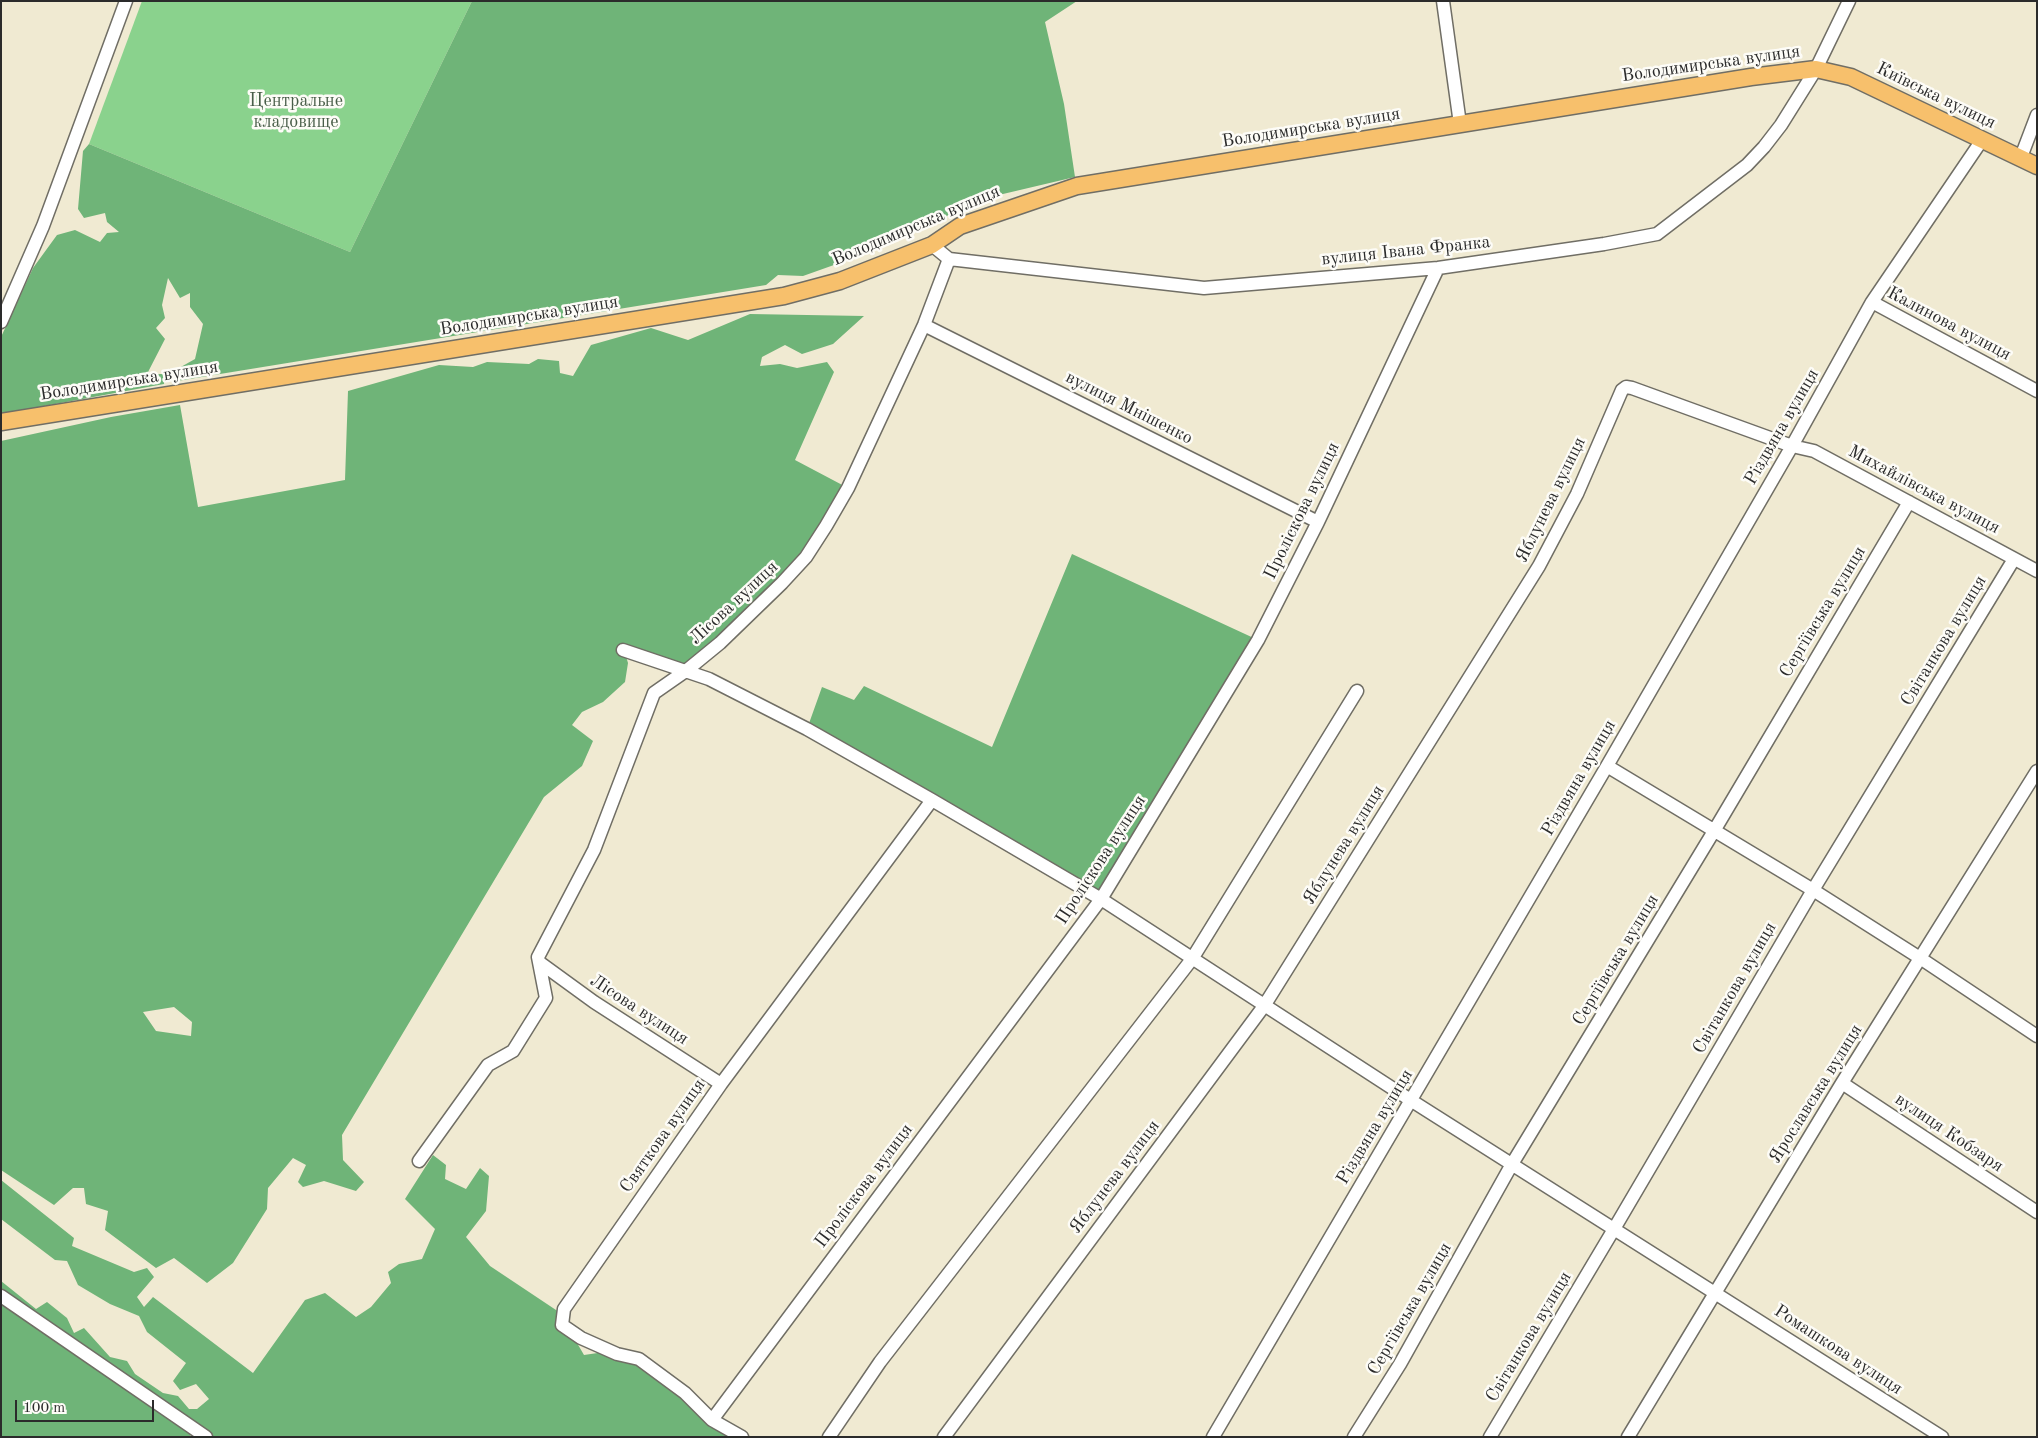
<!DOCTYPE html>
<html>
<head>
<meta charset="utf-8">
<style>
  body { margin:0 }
  #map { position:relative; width:2038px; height:1438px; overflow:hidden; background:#f0ead2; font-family:"Old Standard TT",serif }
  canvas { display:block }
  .frame { position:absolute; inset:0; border:2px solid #2b2b2b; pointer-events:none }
  .scale { position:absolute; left:15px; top:1400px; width:139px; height:22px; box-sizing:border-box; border:2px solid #2b2b2b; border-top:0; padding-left:6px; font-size:15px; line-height:18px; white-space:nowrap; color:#2b2b2b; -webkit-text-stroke:4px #fdfcf7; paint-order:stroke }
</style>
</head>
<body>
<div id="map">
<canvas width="2038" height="1438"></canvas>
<div class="frame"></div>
<div class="scale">100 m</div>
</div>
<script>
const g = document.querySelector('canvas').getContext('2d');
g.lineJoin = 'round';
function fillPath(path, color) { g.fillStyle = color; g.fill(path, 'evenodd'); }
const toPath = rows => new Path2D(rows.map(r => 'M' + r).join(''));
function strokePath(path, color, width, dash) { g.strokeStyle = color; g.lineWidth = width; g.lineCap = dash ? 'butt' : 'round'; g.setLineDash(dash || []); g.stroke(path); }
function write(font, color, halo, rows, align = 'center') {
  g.font = font + ' "Old Standard TT",serif'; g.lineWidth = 5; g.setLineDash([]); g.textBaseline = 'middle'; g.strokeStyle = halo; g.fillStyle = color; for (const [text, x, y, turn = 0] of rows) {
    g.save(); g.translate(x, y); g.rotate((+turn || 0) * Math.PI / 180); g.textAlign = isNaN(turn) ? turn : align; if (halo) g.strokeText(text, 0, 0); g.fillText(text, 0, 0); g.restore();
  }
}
fillPath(toPath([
  [142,1,472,1,350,252,89,144]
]), '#8ad28d');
fillPath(toPath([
  [472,1,1077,1,1045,22,1064,104,1075,177,986,198,862,255,803,276,778,275,766,285,177,381,179,368,195,359,203,324,190,307,190,293,180,298,168,278,162,305,165,318,156,328,165,339,147,374,165,374,164,384,1,414,1,337,33,268,57,235,75,230,100,242,107,233,119,232,107,222,105,213,84,218,78,209,83,151,89,144,350,252],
  [750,314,864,316,833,344,802,354,785,345,762,357,760,366,780,364,797,368,827,362,834,372,795,460,848,488,806,557,687,670,624,650,628,663,625,682,603,702,582,712,572,725,593,741,582,766,544,797,342,1135,343,1160,364,1182,356,1191,324,1181,303,1187,298,1182,306,1165,293,1158,268,1188,267,1209,233,1263,207,1283,174,1258,156,1268,105,1230,108,1211,86,1204,84,1188,73,1188,54,1205,1,1170,1,441,111,417,180,405,198,507,345,480,348,391,439,365,473,367,487,362,529,364,538,359,559,361,560,373,573,376,591,345,651,328,688,340],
  [174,1007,192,1022,191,1036,156,1031,143,1012],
  [1072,554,1258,640,1101,899,807,729,822,687,854,700,864,686,992,747],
  [433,1155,446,1165,445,1179,466,1189,480,1168,489,1176,486,1211,466,1237,490,1266,559,1312,584,1355,618,1350,734,1437,195,1437,193,1433,189,1437,1,1437,1,1281,36,1309,47,1302,67,1318,74,1333,84,1328,110,1357,127,1361,135,1374,163,1393,178,1396,189,1409,197,1409,209,1399,196,1384,180,1390,173,1381,186,1363,147,1332,139,1316,110,1304,78,1285,67,1261,55,1260,1,1219,1,1180,74,1238,72,1246,134,1272,147,1268,154,1277,137,1297,144,1307,153,1297,253,1373,305,1300,325,1293,356,1317,371,1307,391,1283,388,1272,399,1264,422,1259,435,1229,405,1199]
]), '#6fb478');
const minor = toPath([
  [1443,1,1460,124],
  [2021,157,2037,115],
  [932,245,949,259,1204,288,1438,268,1604,244,1657,234,1747,165,1764,147,1781,125,1816,69,1849,1],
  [1872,302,2037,391],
  [1,322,43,226,126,1],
  [924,325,1318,522],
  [623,650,709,679,807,729,932,800,1101,899,1412,1101,1942,1437],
  [1607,766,1813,890,1920,958,2037,1036],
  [539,962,594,1002,721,1084],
  [1842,1083,2037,1212],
  [419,1161,488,1065,513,1051,546,998,538,957,594,850,654,693,687,670,720,643,782,583,806,557,826,526,848,488,924,325,949,259],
  [1,1296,206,1437],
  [712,1420,1101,899,1258,640,1318,522,1438,268],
  [742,1437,712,1420,685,1393,639,1359,617,1354,581,1338,562,1325,564,1309,721,1084,932,800],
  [829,1437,880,1362,1192,959,1357,691],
  [944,1437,1264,1006,1539,566,1577,494,1622,390,1626,387,1632,388,1792,446,1814,451,2037,571],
  [1213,1437,1607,766,1792,446,1872,302,1982,140],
  [1354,1437,1400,1364,1512,1164,1714,831,1909,502],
  [1490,1437,1614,1229,1813,890,2014,559],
  [1628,1437,1842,1083,2037,771]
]);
const major = toPath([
  [1,422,784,296,840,281,932,245,960,226,1077,186,1751,77,1816,69,1851,77,2037,166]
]);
strokePath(minor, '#706e65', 15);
strokePath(major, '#706e65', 19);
strokePath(minor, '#fff', 12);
strokePath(major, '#f7c06c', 16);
write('18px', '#2b2b2b', '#fdfcf7', [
  ["Володимирська вулиця",1711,64,-8],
  ["Київська вулиця",1936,96,26],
  ["Володимирська вулиця",1311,128,-9],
  ["Володимирська вулиця",916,226,-23],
  ["вулиця Івана Франка",1406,251,-6],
  ["Володимирська вулиця",529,316,-9],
  ["Калинова вулиця",1949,324,28],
  ["Володимирська вулиця",129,381,-9],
  ["вулиця Мнішенко",1129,408,27],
  ["Різдвяна вулиця",1782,427,-60],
  ["Михайлівська вулиця",1924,490,28],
  ["Яблунева вулиця",1551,500,-64],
  ["Проліскова вулиця",1302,511,-64],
  ["Лісова вулиця",734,603,-43],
  ["Сергіївська вулиця",1823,612,-59],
  ["Світанкова вулиця",1944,641,-59],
  ["Різдвяна вулиця",1579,778,-60],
  ["Яблунева вулиця",1344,845,-58],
  ["Проліскова вулиця",1101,860,-57],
  ["Сергіївська вулиця",1616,960,-59],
  ["Світанкова вулиця",1735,988,-60],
  ["Лісова вулиця",639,1010,33],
  ["Ярославська вулиця",1816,1094,-58],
  ["Різдвяна вулиця",1375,1127,-59],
  ["вулиця Кобзаря",1949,1133,34],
  ["Святкова вулиця",663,1136,-55],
  ["Яблунева вулиця",1115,1177,-53],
  ["Проліскова вулиця",864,1186,-53],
  ["Сергіївська вулиця",1410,1309,-60],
  ["Світанкова вулиця",1529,1337,-59],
  ["Ромашкова вулиця",1838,1350,33]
]);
write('18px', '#485d48', '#fdfcf7', [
  ["Центральне",296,101],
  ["кладовище",296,122]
]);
</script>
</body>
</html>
